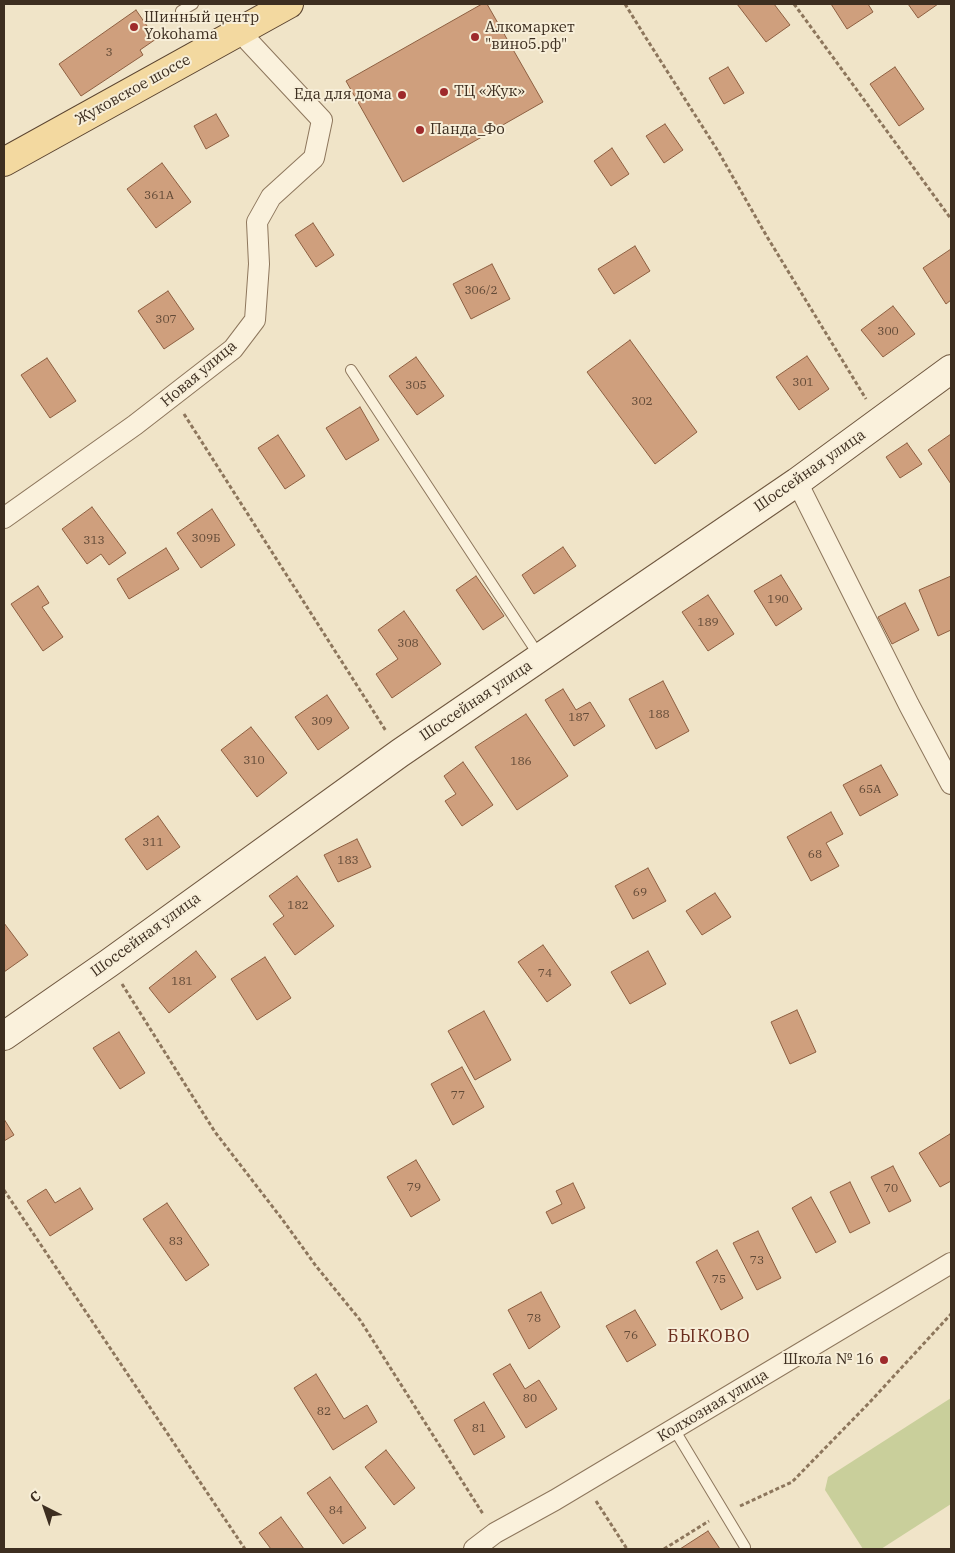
<!DOCTYPE html>
<html>
<head>
<meta charset="utf-8">
<style>
  body { margin:0 }
  #map { position:relative; width:955px; height:1553px; overflow:hidden; background:#f0e4c8; font-family:"IBM Plex Serif",serif }
  canvas { display:block }
  .frame { position:absolute; inset:0; border:5px solid #3d2e20; pointer-events:none }
  .north { position:absolute; left:20px; top:1483px; width:50px; height:50px; -webkit-text-stroke:4px #f7eed8; paint-order:stroke; rotate:319deg; font-size:14px; font-weight:700; line-height:20px; text-align:center; color:#3d2e20 }
  .north::after { content:''; display:block; margin:auto; width:18px; height:22px; background:#3d2e20; clip-path:polygon(50% 0,100% 100%,50% 72%,0 100%) }
</style>
</head>
<body>
<div id="map">
<canvas width="955" height="1553"></canvas>
<div class="frame"></div>
<div class="north">С</div>
</div>
<script>
const g = document.querySelector('canvas').getContext('2d');
g.lineJoin = 'round';
function fillPath(path, color) { g.fillStyle = color; g.fill(path, 'evenodd'); }
const toPath = rows => new Path2D(rows.map(r => 'M' + r).join(''));
function strokePath(path, color, width, dash) { g.strokeStyle = color; g.lineWidth = width; g.lineCap = dash ? 'butt' : 'round'; g.setLineDash(dash || []); g.stroke(path); }
function write(font, color, halo, rows, align = 'center') {
  g.font = font + ' "IBM Plex Serif",serif'; g.lineWidth = 4; g.setLineDash([]); g.textBaseline = 'middle'; g.strokeStyle = halo; g.fillStyle = color; for (const [text, x, y, turn = 0] of rows) {
    g.save(); g.translate(x, y); g.rotate((+turn || 0) * Math.PI / 180); g.textAlign = isNaN(turn) ? turn : align; if (halo) g.strokeText(text, 0, 0); g.fillText(text, 0, 0); g.restore();
  }
}
fillPath(toPath([
  [951,1398,951,1504,881,1549,863,1549,825,1490,828,1477]
]), '#c9cf9b');
const building = toPath([
  [482,4,487,4,543,102,403,182,346,81,482,4],
  [737,4,774,4,790,25,766,42,737,4],
  [831,4,868,4,873,12,847,29,831,4],
  [908,4,938,4,918,18,908,4],
  [136,10,156,39,140,50,143,55,81,96,59,64,136,10],
  [728,67,744,93,724,104,709,78,728,67],
  [895,67,924,109,899,126,870,84,895,67],
  [216,114,229,136,206,149,194,126,216,114],
  [665,124,683,150,664,163,646,136,665,124],
  [612,148,629,174,611,186,594,161,612,148],
  [162,163,191,202,156,228,127,189,162,163],
  [313,223,334,255,316,267,295,235,313,223],
  [635,246,650,271,614,294,598,269,635,246],
  [951,249,951,300,946,304,923,268,951,249],
  [492,264,510,299,471,319,453,284,492,264],
  [168,291,194,329,164,349,138,311,168,291],
  [893,306,915,334,883,357,861,330,893,306],
  [630,340,697,432,655,464,587,372,630,340],
  [807,356,829,389,799,410,776,377,807,356],
  [416,357,444,396,417,415,389,376,416,357],
  [47,358,76,401,50,418,21,375,47,358],
  [360,407,379,440,346,460,326,428,360,407],
  [951,434,951,484,928,450,951,434],
  [278,435,305,476,285,489,258,448,278,435],
  [907,443,922,464,900,478,886,457,907,443],
  [92,507,126,553,109,565,101,554,87,564,62,529,92,507],
  [212,509,235,545,201,568,177,533,212,509],
  [563,547,576,566,534,594,522,575,563,547],
  [166,548,179,569,129,599,117,579,166,548],
  [781,575,802,609,776,626,754,591,781,575],
  [476,576,504,616,483,630,456,590,476,576],
  [951,576,951,630,938,636,919,590,951,576],
  [38,586,49,603,42,607,63,637,43,651,11,604,38,586],
  [708,595,734,634,708,651,682,612,708,595],
  [905,603,919,630,892,644,878,617,905,603],
  [404,611,441,664,392,698,376,674,398,659,378,630,404,611],
  [663,681,689,731,656,749,629,699,663,681],
  [563,689,576,710,590,702,605,726,574,746,545,700,563,689],
  [327,695,349,728,318,750,295,717,327,695],
  [526,714,568,776,517,810,475,747,526,714],
  [251,727,287,773,257,797,221,750,251,727],
  [463,762,493,805,462,826,445,801,456,794,444,776,463,762],
  [881,765,898,795,860,816,843,785,881,765],
  [831,812,843,834,826,843,839,866,811,881,787,837,831,812],
  [158,816,180,847,147,870,125,839,158,816],
  [357,839,371,867,338,882,324,855,357,839],
  [648,868,666,901,633,919,615,886,648,868],
  [297,876,334,926,295,955,273,924,284,916,269,896,297,876],
  [715,893,731,917,702,935,686,911,715,893],
  [4,923,28,955,4,972,4,923],
  [543,945,571,985,547,1002,518,962,543,945],
  [196,951,216,977,169,1013,149,988,196,951],
  [648,951,666,984,630,1004,611,972,648,951],
  [265,957,291,998,257,1020,231,979,265,957],
  [797,1010,816,1052,790,1064,771,1022,797,1010],
  [484,1011,511,1060,475,1080,448,1031,484,1011],
  [119,1032,145,1073,120,1089,93,1048,119,1032],
  [462,1067,484,1107,453,1125,431,1084,462,1067],
  [4,1119,14,1135,4,1141,4,1119],
  [950,1134,951,1137,951,1181,940,1187,919,1153,950,1134],
  [416,1160,440,1200,411,1217,387,1177,416,1160],
  [893,1166,911,1201,889,1212,871,1177,893,1166],
  [850,1182,870,1223,850,1233,830,1192,850,1182],
  [573,1183,585,1208,552,1224,546,1212,562,1204,556,1191,573,1183],
  [80,1188,93,1209,50,1236,27,1201,46,1189,55,1203,80,1188],
  [811,1197,836,1242,816,1253,792,1208,811,1197],
  [167,1203,209,1265,186,1281,143,1219,167,1203],
  [758,1231,781,1278,757,1290,733,1243,758,1231],
  [717,1250,743,1298,721,1310,696,1262,717,1250],
  [541,1292,560,1327,529,1349,508,1310,541,1292],
  [635,1310,656,1345,627,1362,606,1326,635,1310],
  [510,1364,525,1389,539,1380,557,1409,526,1428,493,1374,510,1364],
  [316,1374,344,1419,367,1405,377,1422,333,1450,294,1388,316,1374],
  [484,1402,505,1437,474,1455,454,1420,484,1402],
  [386,1450,415,1488,394,1505,365,1467,386,1450],
  [330,1477,366,1528,343,1544,307,1493,330,1477],
  [281,1517,304,1549,271,1549,259,1533,281,1517],
  [708,1531,720,1549,680,1549,708,1531]
]);
fillPath(building, '#cf9f7d');
strokePath(building, '#8d5f41', 1);
const lane = toPath([
  [181,11,193,4],
  [351,370,540,657],
  [674,1429,745,1547]
]);
const street = toPath([
  [797,482,909,705,951,784],
  [4,518,135,425,233,349,255,320,259,264,257,222,271,197,314,158,322,120,239,31],
  [474,1549,495,1533,555,1500,951,1263]
]);
const secondary = toPath([
  [4,1036,109,963,400,753,797,482,951,369]
]);
const primary = toPath([
  [4,162,289,4]
]);
strokePath(lane, '#8d765c', 12);
strokePath(street, '#8d765c', 22);
strokePath(secondary, '#6f573f', 30);
strokePath(primary, '#5b4430', 30);
strokePath(toPath([
  [625,4,646,38,718,151,766,235,866,399],
  [794,4,951,219],
  [184,414,386,731],
  [122,984,215,1132,282,1219,316,1266,360,1320,483,1514],
  [4,1190,245,1549],
  [596,1501,627,1549],
  [740,1506,792,1482,869,1403,951,1314],
  [664,1549,709,1521]
]), '#8d765c', 3, [4, 2.5]);
strokePath(lane, '#faf1dc', 10);
strokePath(street, '#faf1dc', 20);
strokePath(secondary, '#faf1dc', 28);
strokePath(primary, '#f3d9a0', 28);
for (const [x, y, r, color] of [
  [134,27,5,"#9e2a2b"],
  [475,37,5,"#9e2a2b"],
  [444,92,5,"#9e2a2b"],
  [402,95,5,"#9e2a2b"],
  [420,130,5,"#9e2a2b"],
  [884,1360,5,"#9e2a2b"]
]) { const dot = new Path2D(); dot.arc(x, y, r, 0, 2 * Math.PI); g.fillStyle = color; g.fill(dot); strokePath(dot, '#f7eed8', 2); }
write('12px', '#624a37', null, [
  ["3",109,53],
  ["361А",159,196],
  ["306/2",481,291],
  ["307",166,320],
  ["300",888,332],
  ["301",803,383],
  ["305",416,386],
  ["302",642,402],
  ["309Б",206,539],
  ["313",94,541],
  ["190",778,600],
  ["189",708,623],
  ["308",408,644],
  ["188",659,715],
  ["187",579,718],
  ["309",322,722],
  ["310",254,761],
  ["186",521,762],
  ["65А",870,790],
  ["311",153,843],
  ["68",815,855],
  ["183",348,861],
  ["69",640,893],
  ["182",298,906],
  ["74",545,974],
  ["181",182,982],
  ["77",458,1096],
  ["79",414,1188],
  ["70",891,1189],
  ["83",176,1242],
  ["73",757,1261],
  ["75",719,1280],
  ["78",534,1319],
  ["76",631,1336],
  ["80",530,1399],
  ["82",324,1412],
  ["81",479,1429],
  ["84",336,1511]
]);
write('15px', '#3d2e20', '#f7eed8', [
  ["Шинный центр",144,18],
  ["Yokohama",144,35],
  ["Алкомаркет",485,28],
  ["\"вино5.рф\"",485,45],
  ["ТЦ «Жук»",454,92],
  ["Еда для дома",392,95,"right"],
  ["Панда_Фо",430,130],
  ["Школа № 16",874,1360,"right"]
], 'left');
write('15px', '#3d2e20', '#f7eed8', [
  ["Жуковское шоссе",133,90,-29],
  ["Новая улица",199,374,-40],
  ["Шоссейная улица",810,471,-35],
  ["Шоссейная улица",476,701,-34],
  ["Шоссейная улица",146,935,-36],
  ["Колхозная улица",713,1406,-31]
]);
g.letterSpacing = '1px';
write('18px', '#6b2e1e', '#f7eed8', [
  ["БЫКОВО",709,1337]
]);
g.letterSpacing = '0px';
</script>
</body>
</html>
